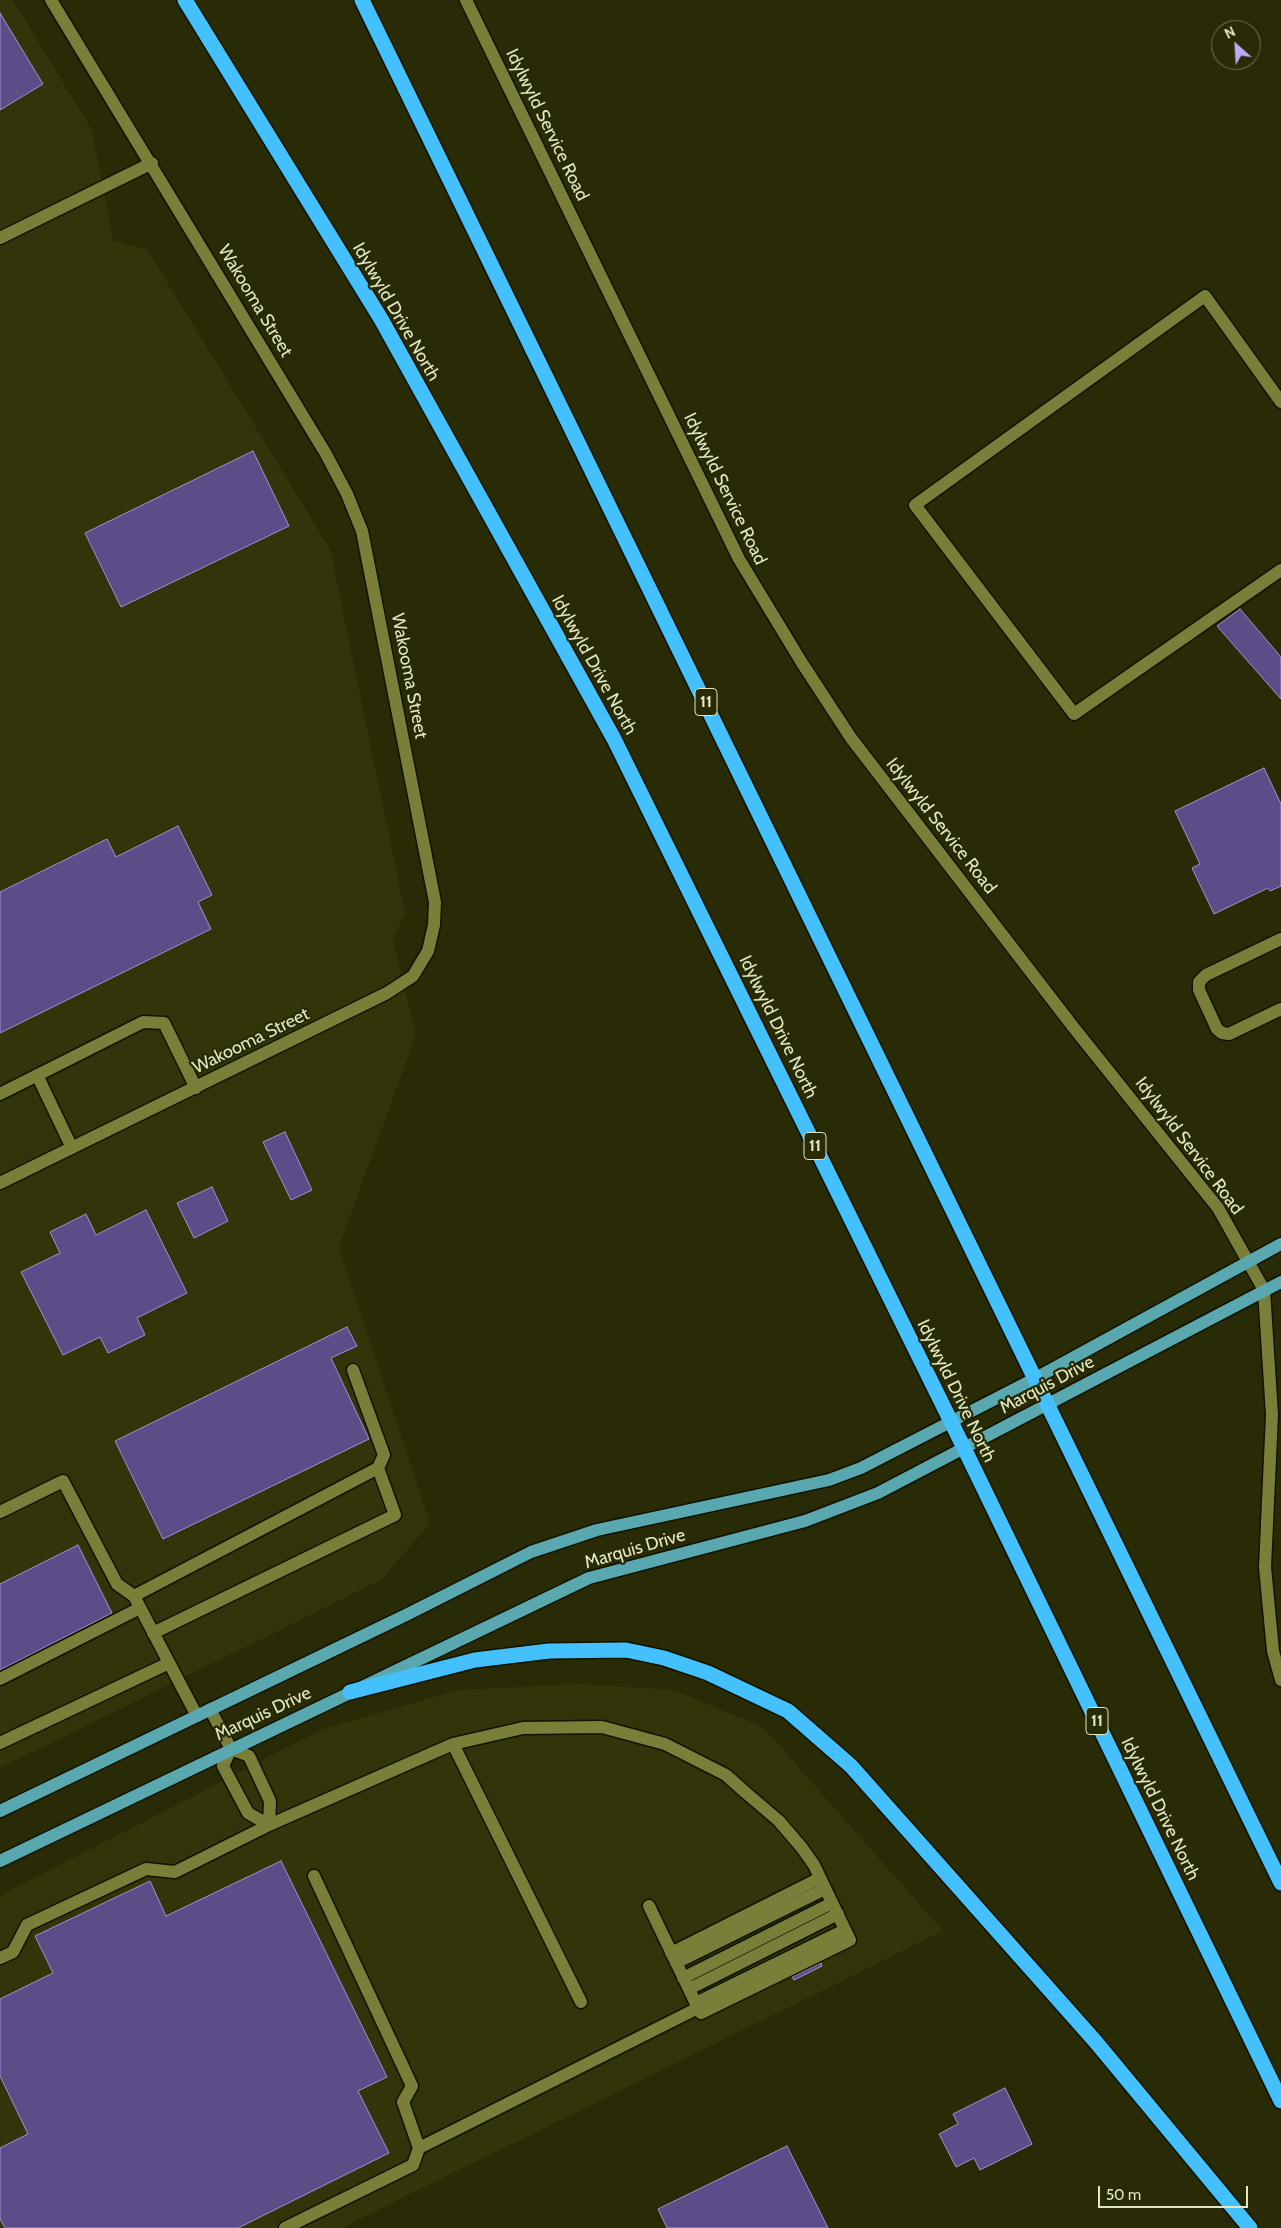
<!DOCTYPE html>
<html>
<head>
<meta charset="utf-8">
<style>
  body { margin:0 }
  #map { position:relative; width:1281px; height:2228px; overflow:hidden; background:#282b05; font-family:Cabin,sans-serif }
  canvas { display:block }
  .north { position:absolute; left:1211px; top:20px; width:50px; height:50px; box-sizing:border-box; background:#282b05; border:1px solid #727651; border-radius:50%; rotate:334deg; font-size:14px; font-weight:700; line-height:20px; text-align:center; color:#e2e7c3 }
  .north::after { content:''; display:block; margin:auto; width:18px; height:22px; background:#bbaaf6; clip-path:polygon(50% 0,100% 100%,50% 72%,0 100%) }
  .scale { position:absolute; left:1098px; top:2186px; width:150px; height:22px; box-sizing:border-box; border:2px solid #e2e7c3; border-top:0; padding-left:6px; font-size:15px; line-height:18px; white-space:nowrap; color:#e2e7c3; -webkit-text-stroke:4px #282b05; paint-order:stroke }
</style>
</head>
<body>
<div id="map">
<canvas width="1281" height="2228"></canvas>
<div class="north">N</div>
<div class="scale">50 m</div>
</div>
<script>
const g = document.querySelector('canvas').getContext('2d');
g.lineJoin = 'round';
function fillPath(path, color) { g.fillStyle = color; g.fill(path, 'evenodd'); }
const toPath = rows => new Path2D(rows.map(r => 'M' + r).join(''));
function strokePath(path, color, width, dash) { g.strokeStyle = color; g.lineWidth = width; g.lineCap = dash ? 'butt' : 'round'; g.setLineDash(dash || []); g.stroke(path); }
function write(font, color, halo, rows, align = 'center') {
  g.font = font + ' Cabin,sans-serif'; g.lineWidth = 4.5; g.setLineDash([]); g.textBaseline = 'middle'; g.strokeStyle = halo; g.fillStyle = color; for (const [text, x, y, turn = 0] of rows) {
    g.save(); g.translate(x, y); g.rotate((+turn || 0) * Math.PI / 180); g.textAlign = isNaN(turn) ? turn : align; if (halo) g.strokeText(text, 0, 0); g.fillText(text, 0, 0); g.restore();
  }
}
fillPath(toPath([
  [0,0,13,0,92,130,113,241,147,249,330,549,405,913,393,940,416,1035,339,1247,430,1524,381,1580,0,1768],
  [580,1684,674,1690,763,1727,943,1931,342,2228,0,2228,0,1896,323,1729,458,1690]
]), '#323509');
const building = toPath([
  [0,13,43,84,0,110,0,13],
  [253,451,289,526,121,607,85,533,253,451],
  [1240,609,1281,657,1281,699,1217,626,1240,609],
  [1264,768,1281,804,1281,886,1270,891,1268,888,1214,914,1192,868,1200,864,1175,811,1264,768],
  [178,826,212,895,198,902,211,929,0,1033,0,892,107,839,116,857,178,826],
  [285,1132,312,1190,291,1200,263,1142,285,1132],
  [212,1187,228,1221,194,1238,177,1203,212,1187],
  [146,1210,187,1293,137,1318,145,1335,108,1353,100,1337,63,1355,21,1272,60,1253,50,1232,86,1214,96,1235,146,1210],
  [347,1327,357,1346,331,1358,369,1439,163,1539,115,1441,347,1327],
  [78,1545,112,1613,0,1670,0,1584,78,1545],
  [281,1861,387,2077,358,2091,389,2153,238,2228,5,2228,0,2219,0,2148,28,2134,0,2076,0,1999,53,1973,35,1936,150,1881,166,1916,281,1861],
  [821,1963,822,1966,794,1980,792,1977,821,1963],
  [1005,2088,1032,2144,980,2170,974,2158,956,2167,939,2134,958,2124,953,2114,1005,2088],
  [787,2146,828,2228,667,2228,658,2209,787,2146]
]);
fillPath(building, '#5c4d88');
strokePath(building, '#a092d2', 1);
const minor = toPath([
  [466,0,739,559,802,663,851,738,1074,1028,1218,1208,1264,1290,1272,1415,1265,1567,1273,1651,1281,1680],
  [0,238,152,163],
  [1281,402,1205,296,915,505,1074,714,1281,570],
  [1281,939,1206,975,1199,982,1199,990,1217,1029,1222,1033,1229,1034,1281,1009],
  [37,1075,72,1148],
  [0,1094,143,1022,164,1023,196,1088],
  [0,1183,387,993,413,976,428,951,434,925,435,902,362,531,347,494,326,454,51,0],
  [353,1370,384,1455,378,1468],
  [0,1512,63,1481,117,1584,134,1596,197,1716],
  [134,1596,378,1468,395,1515,153,1633],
  [0,1679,140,1608],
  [210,1709,231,1749,249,1756,270,1801,269,1825],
  [0,1743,169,1663],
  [453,1744,581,2002],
  [231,1749,223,1766,248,1813,269,1825],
  [314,1876,412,2086,403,2102,419,2148],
  [671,1953,820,1878],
  [0,1958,13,1952,27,1925,146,1869,175,1872,269,1825,453,1744,523,1728,602,1727,665,1744,726,1775,745,1792,779,1821,802,1848,814,1865,850,1940,701,2013,698,2008],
  [676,1963,825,1889],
  [683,1978,832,1903],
  [689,1989,838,1914],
  [696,2003,845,1930],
  [285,2228,413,2165,419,2148,698,2008,649,1906]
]);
const major = toPath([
  [0,1811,406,1615,531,1552,597,1530,829,1480,861,1468,1034,1379,1281,1244],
  [0,1861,589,1578,805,1521,878,1493,1281,1282]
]);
const highway = toPath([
  [185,0,381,319,614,739,964,1448,1281,2101],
  [362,0,1281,1883],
  [350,1692,475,1660,549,1651,626,1650,664,1658,708,1673,788,1711,851,1766,1095,2041,1250,2228]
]);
strokePath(minor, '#111301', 15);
strokePath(major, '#111301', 15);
strokePath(highway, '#111301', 18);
strokePath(minor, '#797f39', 12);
strokePath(major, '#59a7af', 12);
strokePath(highway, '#44c1fd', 15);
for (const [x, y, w] of [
  [706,702,22],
  [815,1146,22],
  [1097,1721,22]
]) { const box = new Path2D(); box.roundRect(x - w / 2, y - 13.5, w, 27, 4); g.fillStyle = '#282b05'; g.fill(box); strokePath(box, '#e2e7c3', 1); }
write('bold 16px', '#e2e7c3', null, [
  ["11",706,702],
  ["11",815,1146],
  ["11",1097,1721]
]);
write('18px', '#e2e7c3', '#282b05', [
  ["Idylwyld Service Road",547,125,64],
  ["Wakooma Street",255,301,59],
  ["Idylwyld Drive North",396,312,60],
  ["Idylwyld Service Road",725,489,64],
  ["Idylwyld Drive North",594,665,61],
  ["Wakooma Street",409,676,79],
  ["Idylwyld Service Road",941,826,52],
  ["Idylwyld Drive North",778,1027,64],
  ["Wakooma Street",251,1041,-26],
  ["Idylwyld Service Road",1189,1146,53],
  ["Marquis Drive",1047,1385,-28],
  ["Idylwyld Drive North",956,1391,64],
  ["Marquis Drive",635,1549,-16],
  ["Marquis Drive",263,1714,-25],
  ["Idylwyld Drive North",1160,1809,64]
]);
</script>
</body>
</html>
